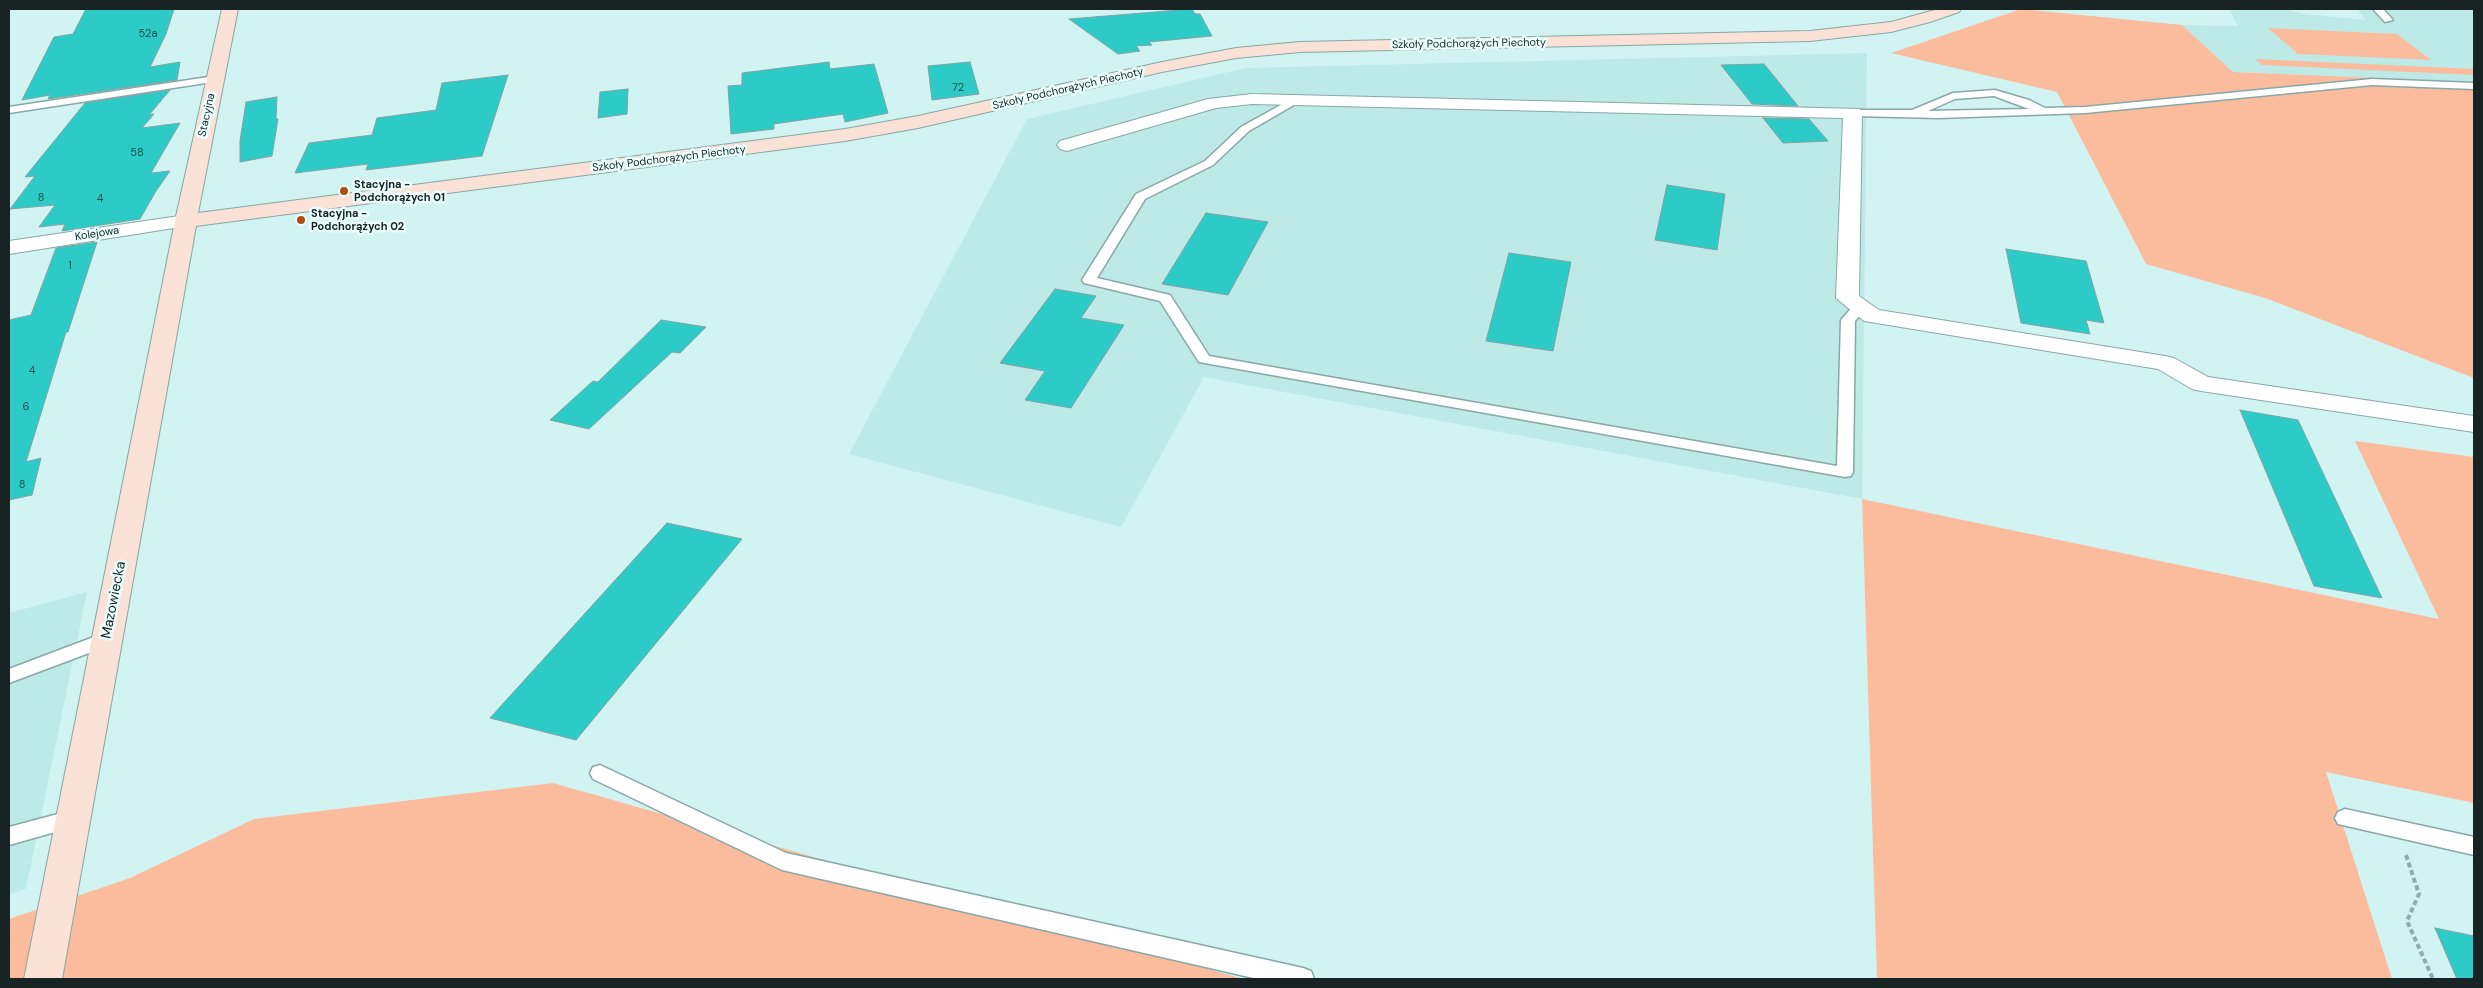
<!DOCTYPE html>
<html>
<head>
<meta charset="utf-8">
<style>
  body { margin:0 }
  #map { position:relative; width:2483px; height:988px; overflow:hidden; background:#d1f4f2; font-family:"DM Sans",sans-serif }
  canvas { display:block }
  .frame { position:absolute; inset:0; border:10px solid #172423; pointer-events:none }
</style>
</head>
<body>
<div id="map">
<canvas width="2483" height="988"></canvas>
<div class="frame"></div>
</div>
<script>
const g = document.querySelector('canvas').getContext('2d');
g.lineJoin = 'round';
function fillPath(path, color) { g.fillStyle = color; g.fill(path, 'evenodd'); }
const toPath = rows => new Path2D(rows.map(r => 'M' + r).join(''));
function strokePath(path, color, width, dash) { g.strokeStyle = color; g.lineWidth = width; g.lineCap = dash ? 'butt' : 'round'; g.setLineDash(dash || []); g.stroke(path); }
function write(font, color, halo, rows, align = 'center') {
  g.font = font + ' "DM Sans",sans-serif'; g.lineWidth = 5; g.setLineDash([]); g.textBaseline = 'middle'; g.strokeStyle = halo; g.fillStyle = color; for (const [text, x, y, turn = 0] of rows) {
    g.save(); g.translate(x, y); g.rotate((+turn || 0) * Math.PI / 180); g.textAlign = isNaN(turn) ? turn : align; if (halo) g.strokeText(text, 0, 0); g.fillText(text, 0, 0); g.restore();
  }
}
fillPath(toPath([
  [2229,9,2284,9,2304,14,2366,20,2357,9,2474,9,2474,82,2233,72,2182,25,2238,26],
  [1867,53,1862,499,1204,377,1121,527,849,454,1027,119,1246,68],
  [87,592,26,889,9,894,9,613]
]), '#bde9e7');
fillPath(toPath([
  [2021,9,2182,25,2233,72,2474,82,2474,378,2265,298,2146,264,2057,92,1891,53],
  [2268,28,2397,34,2431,60,2298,54],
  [2255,59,2474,69,2474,75,2262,65],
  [2355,441,2474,457,2474,803,2326,772,2392,979,1877,979,1862,499,2439,619],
  [553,783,1243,979,9,979,9,919,130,878,254,819]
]), '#fbbc9e');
const building = toPath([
  [86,9,174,9,166,34,150,67,180,62,177,80,48,99,50,95,22,100,54,37,73,34,86,9],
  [1192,9,1195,14,1200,14,1212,36,1149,42,1152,45,1136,46,1140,51,1118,54,1069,19,1192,9],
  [829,62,830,69,874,64,888,113,845,122,843,114,774,124,774,129,731,134,728,86,742,85,742,73,829,62],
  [970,62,979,94,932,100,928,66,970,62],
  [1764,64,1798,106,1752,104,1721,65,1764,64],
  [508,75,482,156,366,170,368,164,295,173,309,143,372,135,377,118,436,110,442,83,508,75],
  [628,89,627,114,598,118,600,92,628,89],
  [170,90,149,115,154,114,142,128,180,123,151,173,170,171,156,191,140,219,62,231,65,224,39,227,55,205,10,209,35,176,25,177,85,103,170,90],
  [277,97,276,119,278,119,272,156,240,162,240,141,246,102,277,97],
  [1763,118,1809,119,1828,141,1783,143,1763,118],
  [1667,185,1725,194,1717,250,1655,240,1667,185],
  [1206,213,1268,222,1228,295,1162,284,1206,213],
  [97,242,68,332,66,332,26,462,41,458,32,495,9,500,9,320,31,315,56,248,97,242],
  [2006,249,2086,261,2104,323,2086,320,2090,334,2021,323,2006,249],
  [1509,253,1571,262,1553,351,1486,341,1509,253],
  [1055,289,1096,296,1081,318,1124,325,1071,408,1025,400,1045,371,1000,363,1055,289],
  [661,320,706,327,680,353,672,352,589,429,550,420,593,381,598,382,661,320],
  [2240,410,2298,420,2382,598,2314,586,2240,410],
  [667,523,742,539,576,740,490,718,667,523],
  [2435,928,2474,936,2474,979,2457,979,2435,928]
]);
fillPath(building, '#2ccbc8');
strokePath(building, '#81a2a1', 1);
const lane = toPath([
  [2373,9,2383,9,2393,20,2385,22,2373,9],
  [215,76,219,77,219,81,9,113,9,107,215,76],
  [2372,79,2474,83,2474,89,2372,85,2085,113,1939,118,1853,116,1847,113,1853,110,1912,110,1953,93,1995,90,2029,100,2045,108,2085,107,2372,79],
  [1994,96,2029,109,1928,111,1955,99,1994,96],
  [1295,97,1300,100,1299,102,1249,131,1213,165,1145,199,1097,278,1170,295,1209,356,1837,466,1841,320,1855,304,1865,304,1867,307,1855,321,1853,472,1851,476,1845,477,1199,362,1160,301,1084,283,1082,280,1136,194,1205,161,1241,127,1295,97],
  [107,632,113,634,116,639,113,644,9,683,9,669,107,632],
  [600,765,786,853,1303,968,1311,971,1314,979,1258,979,782,870,593,779,590,773,593,767,600,765],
  [2345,809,2474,837,2474,855,2338,824,2335,818,2338,812,2345,809],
  [73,810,80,813,83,819,80,825,9,845,9,827,73,810]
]);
const street = toPath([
  [1252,94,1860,109,1862,113,1859,296,1879,310,2165,356,2174,358,2208,377,2474,416,2474,432,2201,391,2192,389,2158,369,1864,321,1836,298,1843,118,1252,104,1216,108,1067,151,1060,149,1057,145,1060,141,1208,99,1252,94],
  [186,215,193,217,197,221,193,225,9,254,9,241,186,215]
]);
const secondary = toPath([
  [222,9,238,9,198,213,845,129,918,116,1162,62,1236,48,1300,42,1810,31,1891,22,1938,9,1961,9,1959,12,1930,22,1891,32,1810,41,1300,52,1236,58,1162,72,918,128,845,141,196,226,62,979,24,979,175,221,222,9]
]);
strokePath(lane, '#87a8a7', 3);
strokePath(street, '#87a8a7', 2);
strokePath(secondary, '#87a8a7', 2);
strokePath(toPath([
  [2406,855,2419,894,2407,921,2433,979]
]), '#90abaa', 4, [5, 3]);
fillPath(lane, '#fff');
fillPath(street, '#fff');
fillPath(secondary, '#fae2d6');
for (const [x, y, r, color] of [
  [344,191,5,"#af4e0c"],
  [301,220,5,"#af4e0c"]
]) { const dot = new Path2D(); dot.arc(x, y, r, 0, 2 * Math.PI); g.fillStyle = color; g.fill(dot); strokePath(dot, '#e9fefd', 2); }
write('11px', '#1c4e4c', null, [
  ["52a",148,34],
  ["72",958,88],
  ["58",137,153],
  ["8",41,198],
  ["4",100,199],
  ["1",70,266],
  ["4",32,371],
  ["6",26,407],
  ["8",22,485]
]);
write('11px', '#172423', '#e9fefd', [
  ["Szkoły Podchorążych Piechoty",1469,44,-1],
  ["Szkoły Podchorążych Piechoty",1068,89,-13],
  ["Stacyjna",207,115,-78],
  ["Szkoły Podchorążych Piechoty",669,159,-7],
  ["Kolejowa",97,234,-9]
]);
write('bold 11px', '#172423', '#e9fefd', [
  ["Stacyjna -",354,185],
  ["Podchorążych 01",354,198],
  ["Stacyjna -",311,214],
  ["Podchorążych 02",311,227]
], 'left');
write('14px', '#172423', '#e9fefd', [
  ["Mazowiecka",114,600,-79]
]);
</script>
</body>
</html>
